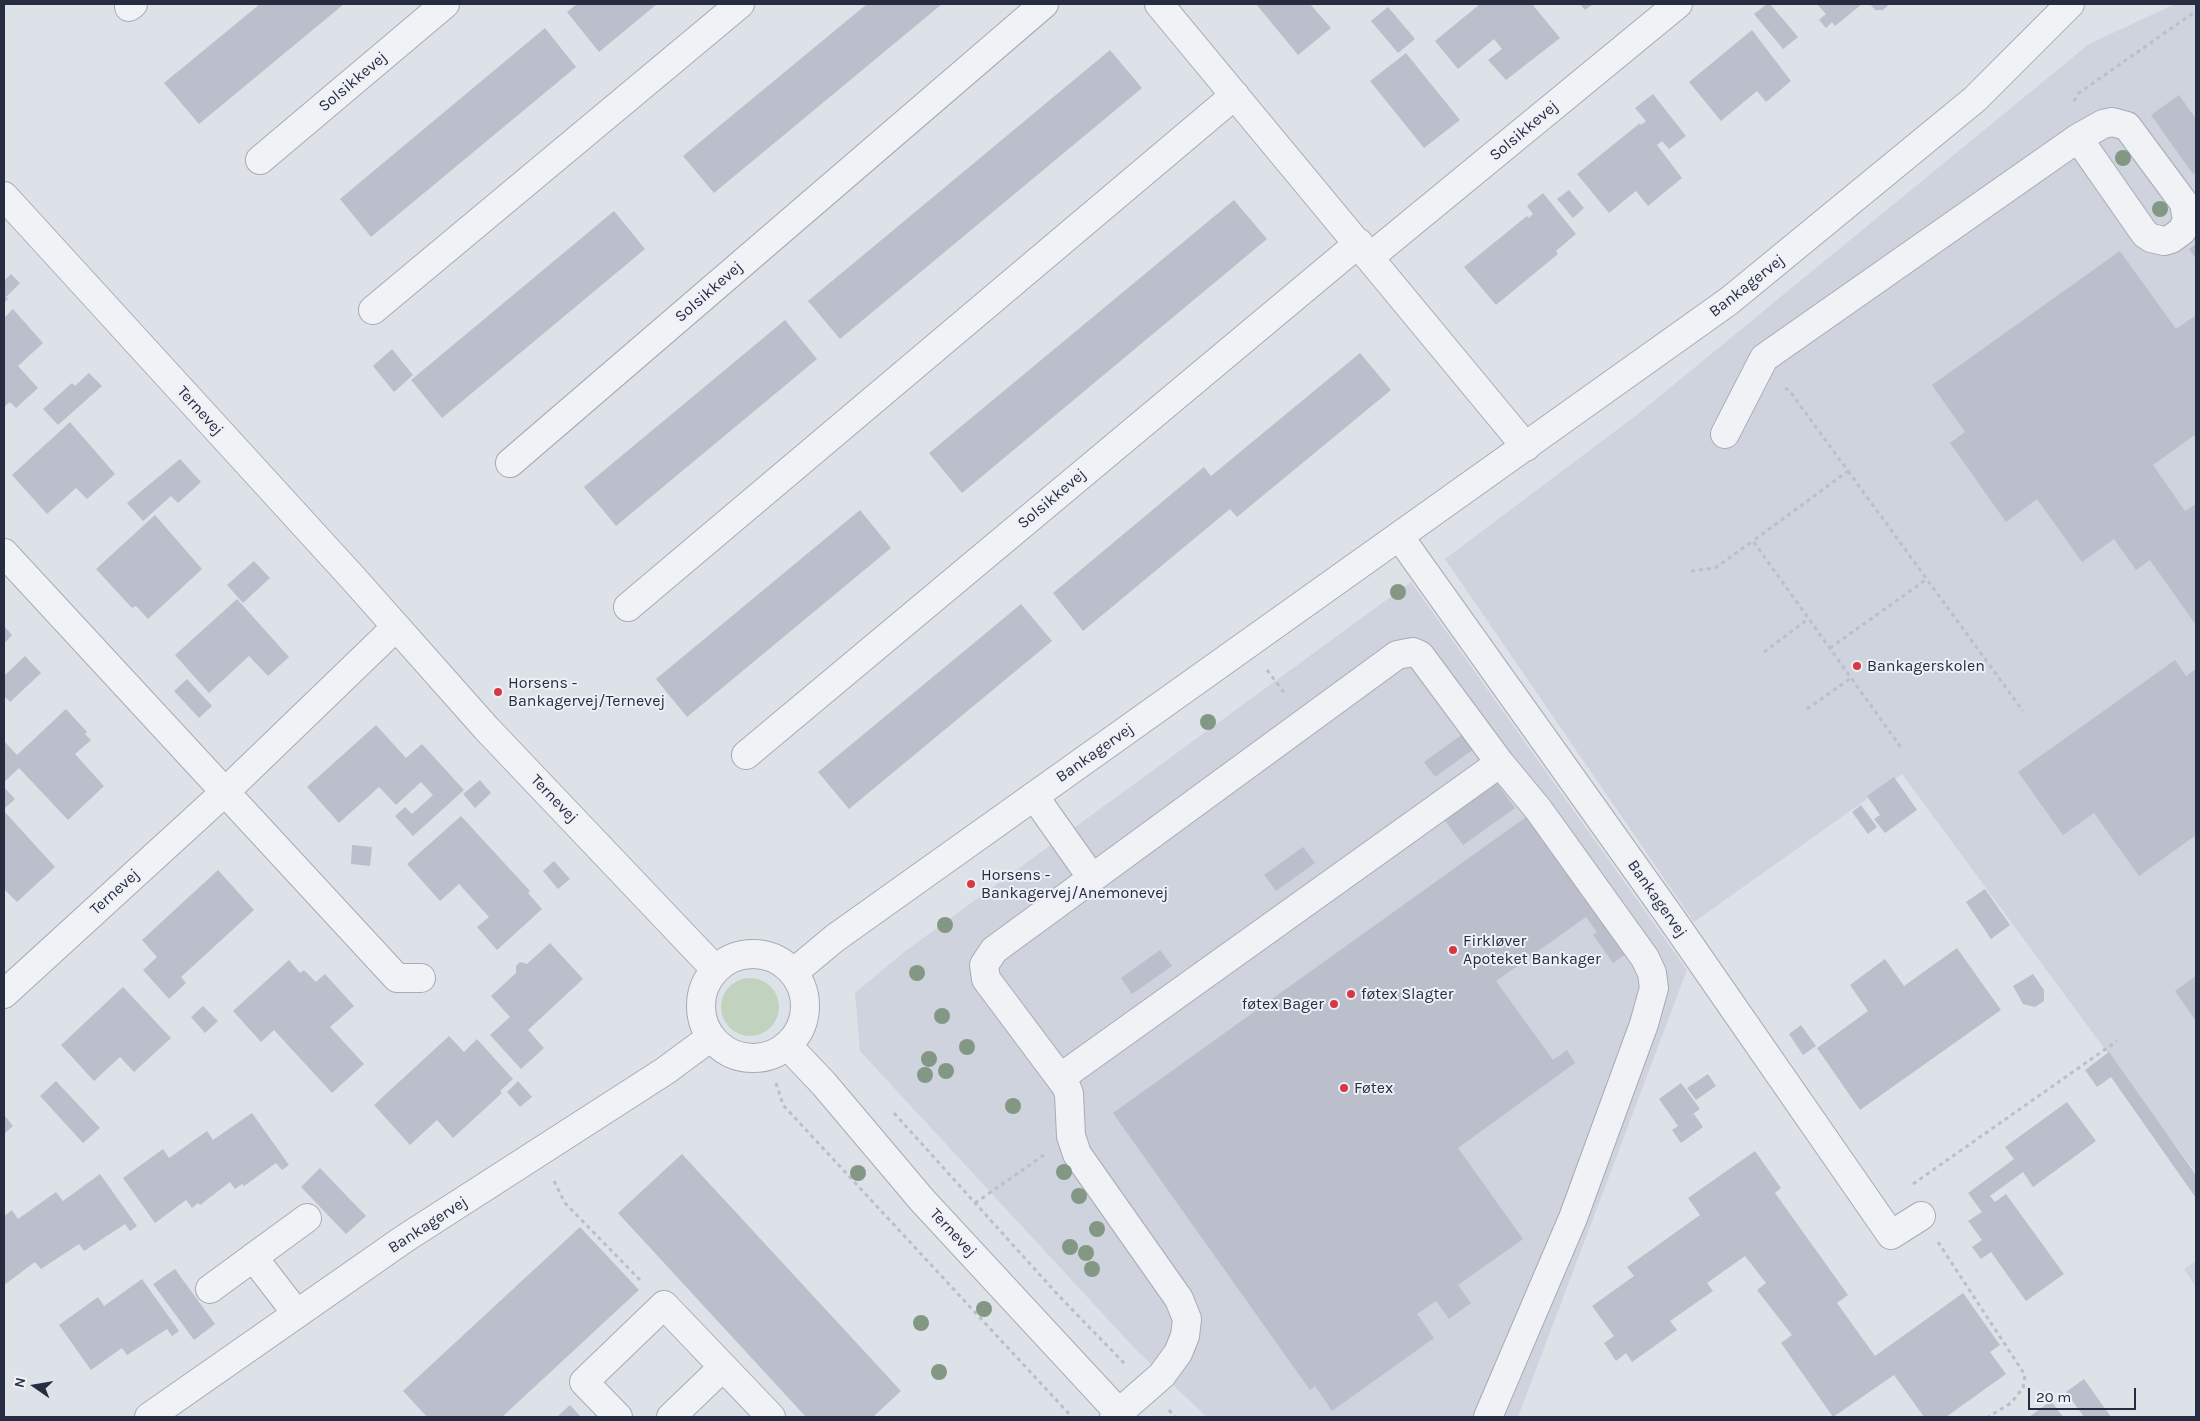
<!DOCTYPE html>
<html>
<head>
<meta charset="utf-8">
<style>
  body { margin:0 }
  #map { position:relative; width:2200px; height:1421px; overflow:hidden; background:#dde1e8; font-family:Karla,sans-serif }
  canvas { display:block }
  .frame { position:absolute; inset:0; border:5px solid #262d40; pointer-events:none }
  .north { position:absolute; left:10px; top:1361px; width:50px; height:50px; -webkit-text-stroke:4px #edf0f6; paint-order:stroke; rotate:283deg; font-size:14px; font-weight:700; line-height:20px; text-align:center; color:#262d40 }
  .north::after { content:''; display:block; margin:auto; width:18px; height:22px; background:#262d40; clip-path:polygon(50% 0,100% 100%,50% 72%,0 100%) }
  .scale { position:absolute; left:2028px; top:1388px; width:108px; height:22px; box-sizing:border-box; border:2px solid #262d40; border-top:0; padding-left:6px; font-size:15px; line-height:18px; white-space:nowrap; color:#262d40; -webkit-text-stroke:4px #edf0f6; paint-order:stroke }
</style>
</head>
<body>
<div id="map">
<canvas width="2200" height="1421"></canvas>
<div class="frame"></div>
<div class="north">N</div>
<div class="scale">20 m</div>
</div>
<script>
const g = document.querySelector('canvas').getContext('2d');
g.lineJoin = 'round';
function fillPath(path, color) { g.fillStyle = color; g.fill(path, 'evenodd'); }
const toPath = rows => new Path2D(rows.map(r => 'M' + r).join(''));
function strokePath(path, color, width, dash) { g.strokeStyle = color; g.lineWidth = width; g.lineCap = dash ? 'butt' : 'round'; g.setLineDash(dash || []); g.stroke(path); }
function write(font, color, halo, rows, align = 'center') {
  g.font = font + ' Karla,sans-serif'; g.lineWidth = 4; g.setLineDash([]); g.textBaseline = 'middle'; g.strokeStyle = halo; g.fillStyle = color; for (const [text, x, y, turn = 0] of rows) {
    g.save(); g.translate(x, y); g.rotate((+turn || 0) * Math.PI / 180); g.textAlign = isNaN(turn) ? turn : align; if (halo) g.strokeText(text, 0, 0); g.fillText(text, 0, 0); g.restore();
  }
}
fillPath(toPath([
  [2175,4,2196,4,2196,1173,1902,774,1694,922,1445,559,1638,414,2089,44],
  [1411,582,1687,970,1518,1417,1207,1417,1139,1353,860,1051,855,993,904,952],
  [2196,1261,2196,1287,2184,1269]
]), '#cfd3dd');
fillPath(toPath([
  '721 1007a29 29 0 1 1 58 0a29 29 0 1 1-58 0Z'
]), '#c1d3be');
fillPath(toPath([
  [260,4,344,4,199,124,164,83],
  [577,4,657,4,599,52,567,12],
  [867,4,942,4,714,193,683,156],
  [1256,4,1310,4,1331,28,1298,55],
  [1480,4,1532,4,1560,38,1506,80,1488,60,1502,49,1494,39,1458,69,1435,41],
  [1580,4,1593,4,1585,10],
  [1767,4,1770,4,1798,37,1783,49,1754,14],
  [1817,4,1862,4,1835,26,1832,22,1826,28,1819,20,1826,14],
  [1870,4,1890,4,1883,10,1875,10],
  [1388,7,1415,39,1398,53,1371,21],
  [545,28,576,67,371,237,340,199],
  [1752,30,1791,81,1766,102,1757,91,1721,121,1689,82],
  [1110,50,1142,88,840,339,808,301],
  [1406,53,1460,120,1424,148,1370,81],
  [1653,94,1686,136,1669,149,1662,141,1657,145,1682,178,1648,206,1636,191,1609,213,1577,174,1640,123,1641,125,1646,121,1635,108],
  [2179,95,2196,119,2196,172,2193,174,2151,115],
  [1569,190,1584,208,1573,218,1557,199],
  [1543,193,1576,234,1556,251,1558,254,1496,305,1464,267,1527,216,1529,218,1533,214,1527,206],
  [1234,200,1267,239,962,493,929,453],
  [614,211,645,249,442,418,411,380],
  [2196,244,2196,259,2189,249],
  [2120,251,2176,329,2196,315,2196,434,2153,465,2185,511,2196,504,2196,625,2150,560,2136,570,2114,539,2082,562,2037,499,2006,522,1950,443,1965,432,1932,385],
  [11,274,20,283,6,297,8,299,4,303,4,281],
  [13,309,43,343,18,366,38,388,16,408,10,402,4,407,4,318],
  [785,320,817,359,616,526,584,487],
  [392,349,413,375,394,392,373,366],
  [1360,353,1391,390,1237,517,1230,509,1083,631,1053,593,1204,467,1211,476],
  [89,373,102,386,58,425,43,409,72,383,75,386],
  [70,422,115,474,87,499,76,488,47,514,12,475],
  [180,459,201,482,178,503,171,496,143,521,127,503],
  [860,510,891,548,687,717,656,679],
  [155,515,202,569,148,619,136,606,132,608,96,569],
  [254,561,270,578,243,603,227,585],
  [237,599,289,657,268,676,249,656,209,693,175,655],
  [1021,604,1052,641,849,809,818,772],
  [4,626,12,635,4,644],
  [25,656,41,673,10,702,4,696,4,676],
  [2175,660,2186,676,2196,669,2196,835,2139,876,2094,813,2063,835,2018,772],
  [187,679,212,706,199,718,174,691],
  [66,709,87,732,85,734,91,740,75,754,104,786,68,820,19,768,4,782,4,741,17,755],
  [376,725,406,758,422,744,464,790,413,836,395,816,405,807,412,814,433,795,421,782,396,805,379,787,339,823,307,787],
  [1463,734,1474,749,1435,777,1424,762],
  [1894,777,1917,810,1885,833,1874,819,1880,815,1867,796],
  [480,780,491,793,475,808,463,794],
  [1496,782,1515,808,1463,845,1444,819],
  [4,787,15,799,4,809],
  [1861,805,1877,827,1868,834,1852,812],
  [4,811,55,867,17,902,4,889],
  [1533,812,1632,950,1613,963,1593,935,1597,932,1586,917,1496,981,1553,1060,1567,1050,1575,1063,1458,1148,1523,1239,1458,1285,1471,1303,1449,1319,1436,1301,1417,1314,1434,1338,1332,1411,1315,1386,1310,1390,1113,1113],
  [461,816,530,891,528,893,542,909,497,950,477,927,489,917,459,884,440,901,407,864],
  [352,845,372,847,370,866,351,864],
  [1303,847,1315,863,1276,891,1264,875],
  [554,861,570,879,558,889,543,871],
  [218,870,254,910,181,977,186,983,169,999,143,970,157,957,142,940],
  [1985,889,2010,925,1991,939,1966,902],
  [550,943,583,979,528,1030,544,1048,521,1069,490,1035,510,1017,491,996,516,973,516,966,520,962,527,964],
  [1957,948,2001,1010,1860,1110,1817,1048,1868,1011,1850,985,1885,959,1904,986],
  [1160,950,1172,966,1132,994,1121,978],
  [289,960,300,973,304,970,316,982,325,974,354,1006,330,1027,364,1064,332,1093,274,1030,261,1042,233,1011],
  [2033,974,2044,990,2044,1001,2035,1007,2023,1004,2013,986],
  [2196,976,2196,1021,2175,991],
  [123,987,171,1038,134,1072,120,1057,94,1081,61,1045],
  [203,1006,218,1021,205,1033,191,1017],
  [1801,1025,1816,1046,1803,1055,1789,1034],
  [449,1036,464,1052,477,1039,513,1079,500,1091,502,1093,453,1138,437,1120,410,1145,374,1105],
  [2109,1052,2196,1175,2196,1198,2111,1077,2097,1087,2085,1070],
  [1708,1074,1716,1086,1696,1100,1687,1088],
  [56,1081,100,1128,83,1143,40,1096],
  [518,1081,532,1097,520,1107,507,1092],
  [1681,1083,1700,1109,1686,1119,1694,1114,1703,1127,1681,1143,1672,1130,1678,1126,1659,1099],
  [2067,1102,2096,1141,2033,1187,2023,1172,1990,1196,1995,1202,2006,1194,2064,1274,2026,1301,1991,1252,1981,1259,1972,1247,1982,1240,1968,1221,1982,1212,1968,1193,2014,1159,2005,1147],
  [252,1113,289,1165,282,1170,276,1163,244,1186,242,1184,235,1189,230,1182,200,1205,198,1203,192,1208,186,1200,155,1223,123,1178,163,1149,169,1158,207,1131,213,1140],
  [4,1115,13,1126,4,1134],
  [1755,1151,1781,1188,1775,1193,1848,1295,1837,1303,1875,1356,1963,1293,2000,1345,1990,1352,2006,1374,1946,1417,1924,1417,1894,1375,1833,1417,1781,1343,1792,1335,1757,1290,1766,1283,1745,1256,1707,1283,1713,1291,1670,1321,1677,1330,1632,1362,1626,1353,1616,1361,1604,1343,1614,1336,1592,1306,1634,1276,1627,1267,1700,1215,1688,1198],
  [682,1154,901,1391,873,1417,806,1417,618,1213],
  [320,1168,366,1216,346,1234,301,1187],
  [100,1174,137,1226,130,1231,125,1224,84,1251,79,1244,41,1269,35,1262,4,1285,4,1216,12,1210,18,1219,56,1192,63,1201],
  [580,1227,639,1290,502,1417,427,1417,403,1391],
  [175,1269,215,1324,194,1340,153,1284],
  [142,1279,179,1331,172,1336,167,1329,127,1355,122,1348,91,1370,59,1325,98,1297,104,1306],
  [2084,1379,2111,1417,2084,1417,2066,1392],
  [2051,1401,2063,1417,2029,1417],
  [570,1405,581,1417,557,1417]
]), '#babfcb');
const minor = toPath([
  [1159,4,1526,447],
  [129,7,133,4],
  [260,160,445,4],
  [4,196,353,578,486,728,715,969],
  [1370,257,1678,4],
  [373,310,740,4],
  [1725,434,1764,358,2078,138,2103,124,2112,122,2127,126,2184,203,2187,220,2182,231,2171,239,2164,241,2151,238,2145,234,2078,138],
  [510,463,1044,4],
  [1399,536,1669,915,1891,1235,1921,1216],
  [4,553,397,978,421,978],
  [628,607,1235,95],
  [746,755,1359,243],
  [1034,796,1092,878],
  '701 1006a52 52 0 1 1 104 0a52 52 0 1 1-104 0Z',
  [793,973,835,938,1729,301,1975,99,2070,4],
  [4,994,226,791,395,628],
  [787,1045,824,1084,922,1200,1123,1417],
  [1060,1078,1500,763,1420,655,1413,652,1397,655,994,950,984,965,986,979,1060,1078,1066,1086,1069,1094,1071,1136,1077,1154,1179,1299,1187,1319,1185,1336,1178,1353,1162,1375,1114,1417],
  [253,1257,297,1314],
  [210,1289,307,1218],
  [149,1417,404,1239,665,1071,711,1037],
  [618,1417,584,1382,664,1305,771,1417],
  [671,1417,723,1367],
  [1488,1417,1573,1218,1644,1024,1654,988,1652,973,1645,958,1538,809,1500,763]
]);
strokePath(minor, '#a6abb6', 30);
strokePath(toPath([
  [2074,101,2079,93,2196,11],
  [1785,388,1789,390,1848,471,1753,541,1902,749],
  [1848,471,2023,711],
  [1691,571,1715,568,1753,541],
  [1830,648,1927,579],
  [1764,652,1808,619],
  [1267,670,1286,695],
  [1807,709,1851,678],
  [776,1083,783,1105,1072,1417],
  [894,1113,1059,1296,1125,1364],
  [554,1181,565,1203,641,1281],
  [1913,1184,2117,1041],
  [975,1203,1044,1155],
  [1938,1242,2025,1375,2023,1388,2011,1403,1988,1417],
  [1169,1410,1175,1417]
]), '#bbbfc7', 3, [4, 4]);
strokePath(minor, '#f0f2f6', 28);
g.fillStyle = '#829884';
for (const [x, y] of [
  [2123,158],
  [2160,209],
  [1398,592],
  [1208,722],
  [945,925],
  [917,973],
  [942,1016],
  [967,1047],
  [929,1059],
  [946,1071],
  [925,1075],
  [1013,1106],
  [1064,1172],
  [858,1173],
  [1079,1196],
  [1097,1229],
  [1070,1247],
  [1086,1253],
  [1092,1269],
  [984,1309],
  [921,1323],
  [939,1372]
]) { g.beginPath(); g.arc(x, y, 8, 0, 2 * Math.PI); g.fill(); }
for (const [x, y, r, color] of [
  [1857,666,5,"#d73844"],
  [498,692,5,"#d73844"],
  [971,884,5,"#d73844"],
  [1453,950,5,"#d73844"],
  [1351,994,5,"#d73844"],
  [1334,1004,5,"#d73844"],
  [1344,1088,5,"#d73844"]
]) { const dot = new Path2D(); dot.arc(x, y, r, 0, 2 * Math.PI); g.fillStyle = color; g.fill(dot); strokePath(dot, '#edf0f6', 2); }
write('16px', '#262d40', '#edf0f6', [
  ["Solsikkevej",353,82,-40],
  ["Solsikkevej",1524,131,-40],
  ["Bankagervej",1747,286,-38],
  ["Solsikkevej",709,292,-41],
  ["Ternevej",200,411,48],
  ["Solsikkevej",1052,499,-40],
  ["Bankagervej",1095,753,-35],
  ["Ternevej",554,799,46],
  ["Ternevej",115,892,-42],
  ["Bankagervej",1657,899,55],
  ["Bankagervej",428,1225,-33],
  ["Ternevej",953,1233,47]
]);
write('16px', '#262d40', '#edf0f6', [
  ["Bankagerskolen",1867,666],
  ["Horsens -",508,683],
  ["Bankagervej/Ternevej",508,701],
  ["Horsens -",981,875],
  ["Bankagervej/Anemonevej",981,893],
  ["Firkløver",1463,941],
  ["Apoteket Bankager",1463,959],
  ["føtex Slagter",1361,994],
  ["føtex Bager",1324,1004,"right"],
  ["Føtex",1354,1088]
], 'left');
</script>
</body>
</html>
